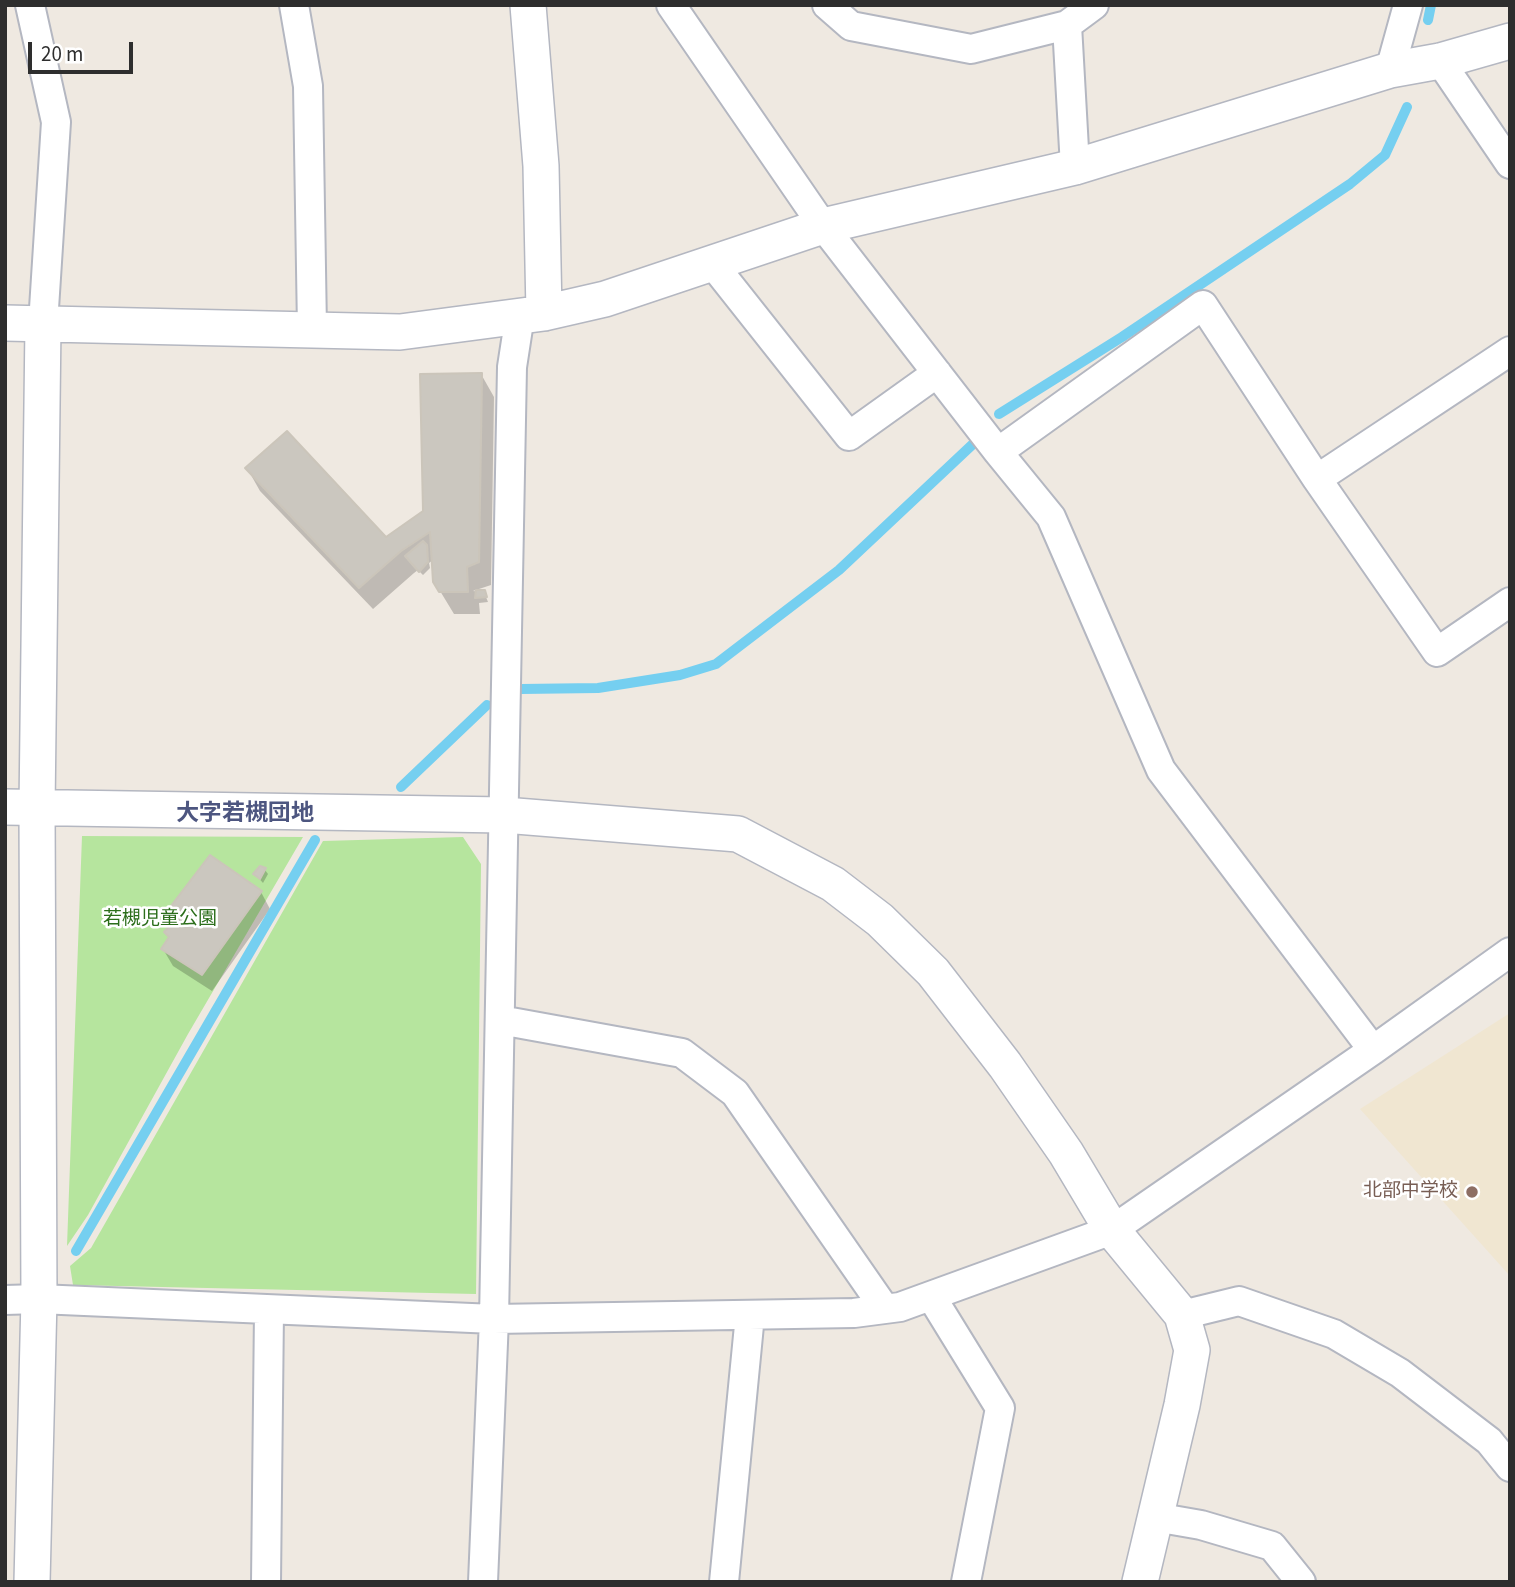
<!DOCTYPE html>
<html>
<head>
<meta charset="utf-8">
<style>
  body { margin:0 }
  #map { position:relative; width:1515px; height:1587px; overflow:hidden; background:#efe9e1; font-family:"Source Sans 3",sans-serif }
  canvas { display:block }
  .frame { position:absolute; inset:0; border:7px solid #2e2e2e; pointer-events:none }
  .scale { position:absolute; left:28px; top:42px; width:105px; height:32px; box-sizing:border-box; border:4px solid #2e2e2e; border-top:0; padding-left:9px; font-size:21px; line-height:24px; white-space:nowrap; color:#2e2e2e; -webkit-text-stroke:5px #fff; paint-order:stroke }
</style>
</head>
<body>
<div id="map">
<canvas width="1515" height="1587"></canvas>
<div class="frame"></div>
<div class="scale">20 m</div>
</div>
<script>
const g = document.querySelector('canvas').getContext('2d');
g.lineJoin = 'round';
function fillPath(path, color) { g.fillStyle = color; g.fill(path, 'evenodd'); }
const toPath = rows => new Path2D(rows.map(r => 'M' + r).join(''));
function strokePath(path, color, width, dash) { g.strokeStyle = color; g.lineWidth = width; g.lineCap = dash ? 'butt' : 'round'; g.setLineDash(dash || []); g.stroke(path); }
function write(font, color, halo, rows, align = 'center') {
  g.font = font + ' "Source Sans 3","Noto Sans JP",sans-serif'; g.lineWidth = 5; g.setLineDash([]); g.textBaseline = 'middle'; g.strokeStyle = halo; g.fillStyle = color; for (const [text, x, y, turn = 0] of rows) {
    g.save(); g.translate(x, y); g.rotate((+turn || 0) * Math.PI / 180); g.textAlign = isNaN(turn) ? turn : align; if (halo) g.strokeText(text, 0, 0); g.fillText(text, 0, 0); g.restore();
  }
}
fillPath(toPath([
  [1510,1013,1510,1276,1360,1109]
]), '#f0e6d1');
fillPath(toPath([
  [82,836,303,837,188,1034,88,1215,67,1246],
  [463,837,481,864,476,1294,73,1285,70,1266,91,1248,323,841]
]), '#b6e59e');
fillPath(toPath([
  [481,374,494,397,491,585,473,591,484,592,488,602,479,603,480,614,454,614,434,581,433,560,429,563,430,568,423,575,418,570,414,573,373,609,260,491,247,468,386,539,424,512],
  [265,870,268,874,263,883,255,874],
  [261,892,270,909,212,991,173,966,163,949,170,939,166,932,172,926,166,915]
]), '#0003');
strokePath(toPath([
  [1428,20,1431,5],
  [999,414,1122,337,1350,184,1385,155,1407,107],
  [521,689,598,688,680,675,716,664,839,570,973,444],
  [401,787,487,705],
  [76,1251,315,840]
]), '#75cff0', 10);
const building = toPath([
  [482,373,479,562,467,567,468,592,439,592,433,582,430,532,401,551,359,588,245,468,287,431,386,537,423,511,420,374,482,373],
  [423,541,427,545,428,562,419,572,405,556,423,541],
  [476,590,485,590,487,597,475,598,476,590],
  [210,855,262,891,202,975,161,949,169,937,164,932,172,923,164,915,210,855],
  [260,866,266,868,260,879,253,874,260,866]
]);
fillPath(building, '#cbc7bf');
strokePath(building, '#cbc5ba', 2);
const minor = toPath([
  [30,5,56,122,43,324],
  [294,5,308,86,312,329],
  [671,5,823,226,998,452,1203,305,1317,479,1437,652,1510,602],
  [827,5,851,26,971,49,1067,25],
  [1440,61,1510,164],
  [1390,70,1408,5],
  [1075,167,1067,25,1094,5],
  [712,263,849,436,937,373],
  [998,452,1051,517,1161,770,1373,1050],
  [1317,479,1510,351],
  [500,1020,682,1053,735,1093,885,1309],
  [931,1296,1000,1408,966,1582],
  [5,1300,39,1299,494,1319,854,1313,900,1307,1112,1230,1373,1050,1510,952],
  [1182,1315,1239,1301,1334,1334,1400,1373,1489,1441,1510,1467],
  [1155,1517,1201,1525,1272,1546,1301,1582],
  [266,1582,269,1311],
  [483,1582,494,1319,512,367,520,315],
  [724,1582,750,1315]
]);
const tertiary = toPath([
  [528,5,541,166,544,313],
  [5,323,400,332,544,313,605,299,823,226,1075,167,1390,70,1440,61,1510,41],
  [5,807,504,815,738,834,833,884,880,920,933,972,1005,1065,1066,1153,1112,1230,1182,1315,1192,1350,1182,1405,1140,1582],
  [32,1582,39,1299,37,808,43,324]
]);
strokePath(minor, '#b4b7c1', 32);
strokePath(tertiary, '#b4b7c1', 38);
strokePath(minor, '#fff', 28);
strokePath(tertiary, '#fff', 35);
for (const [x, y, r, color] of [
  [1472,1192,7,"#8d6e63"]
]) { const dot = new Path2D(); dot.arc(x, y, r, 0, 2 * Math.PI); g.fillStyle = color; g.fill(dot); strokePath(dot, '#fff', 2.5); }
write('19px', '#2c6e1b', '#fff', [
  ["若槻児童公園",160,920]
]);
write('19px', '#785e54', '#fff', [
  ["北部中学校",1458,1192]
], 'right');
write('bold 23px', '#4d5680', '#fff', [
  ["大字若槻団地",245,815]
]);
</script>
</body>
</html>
